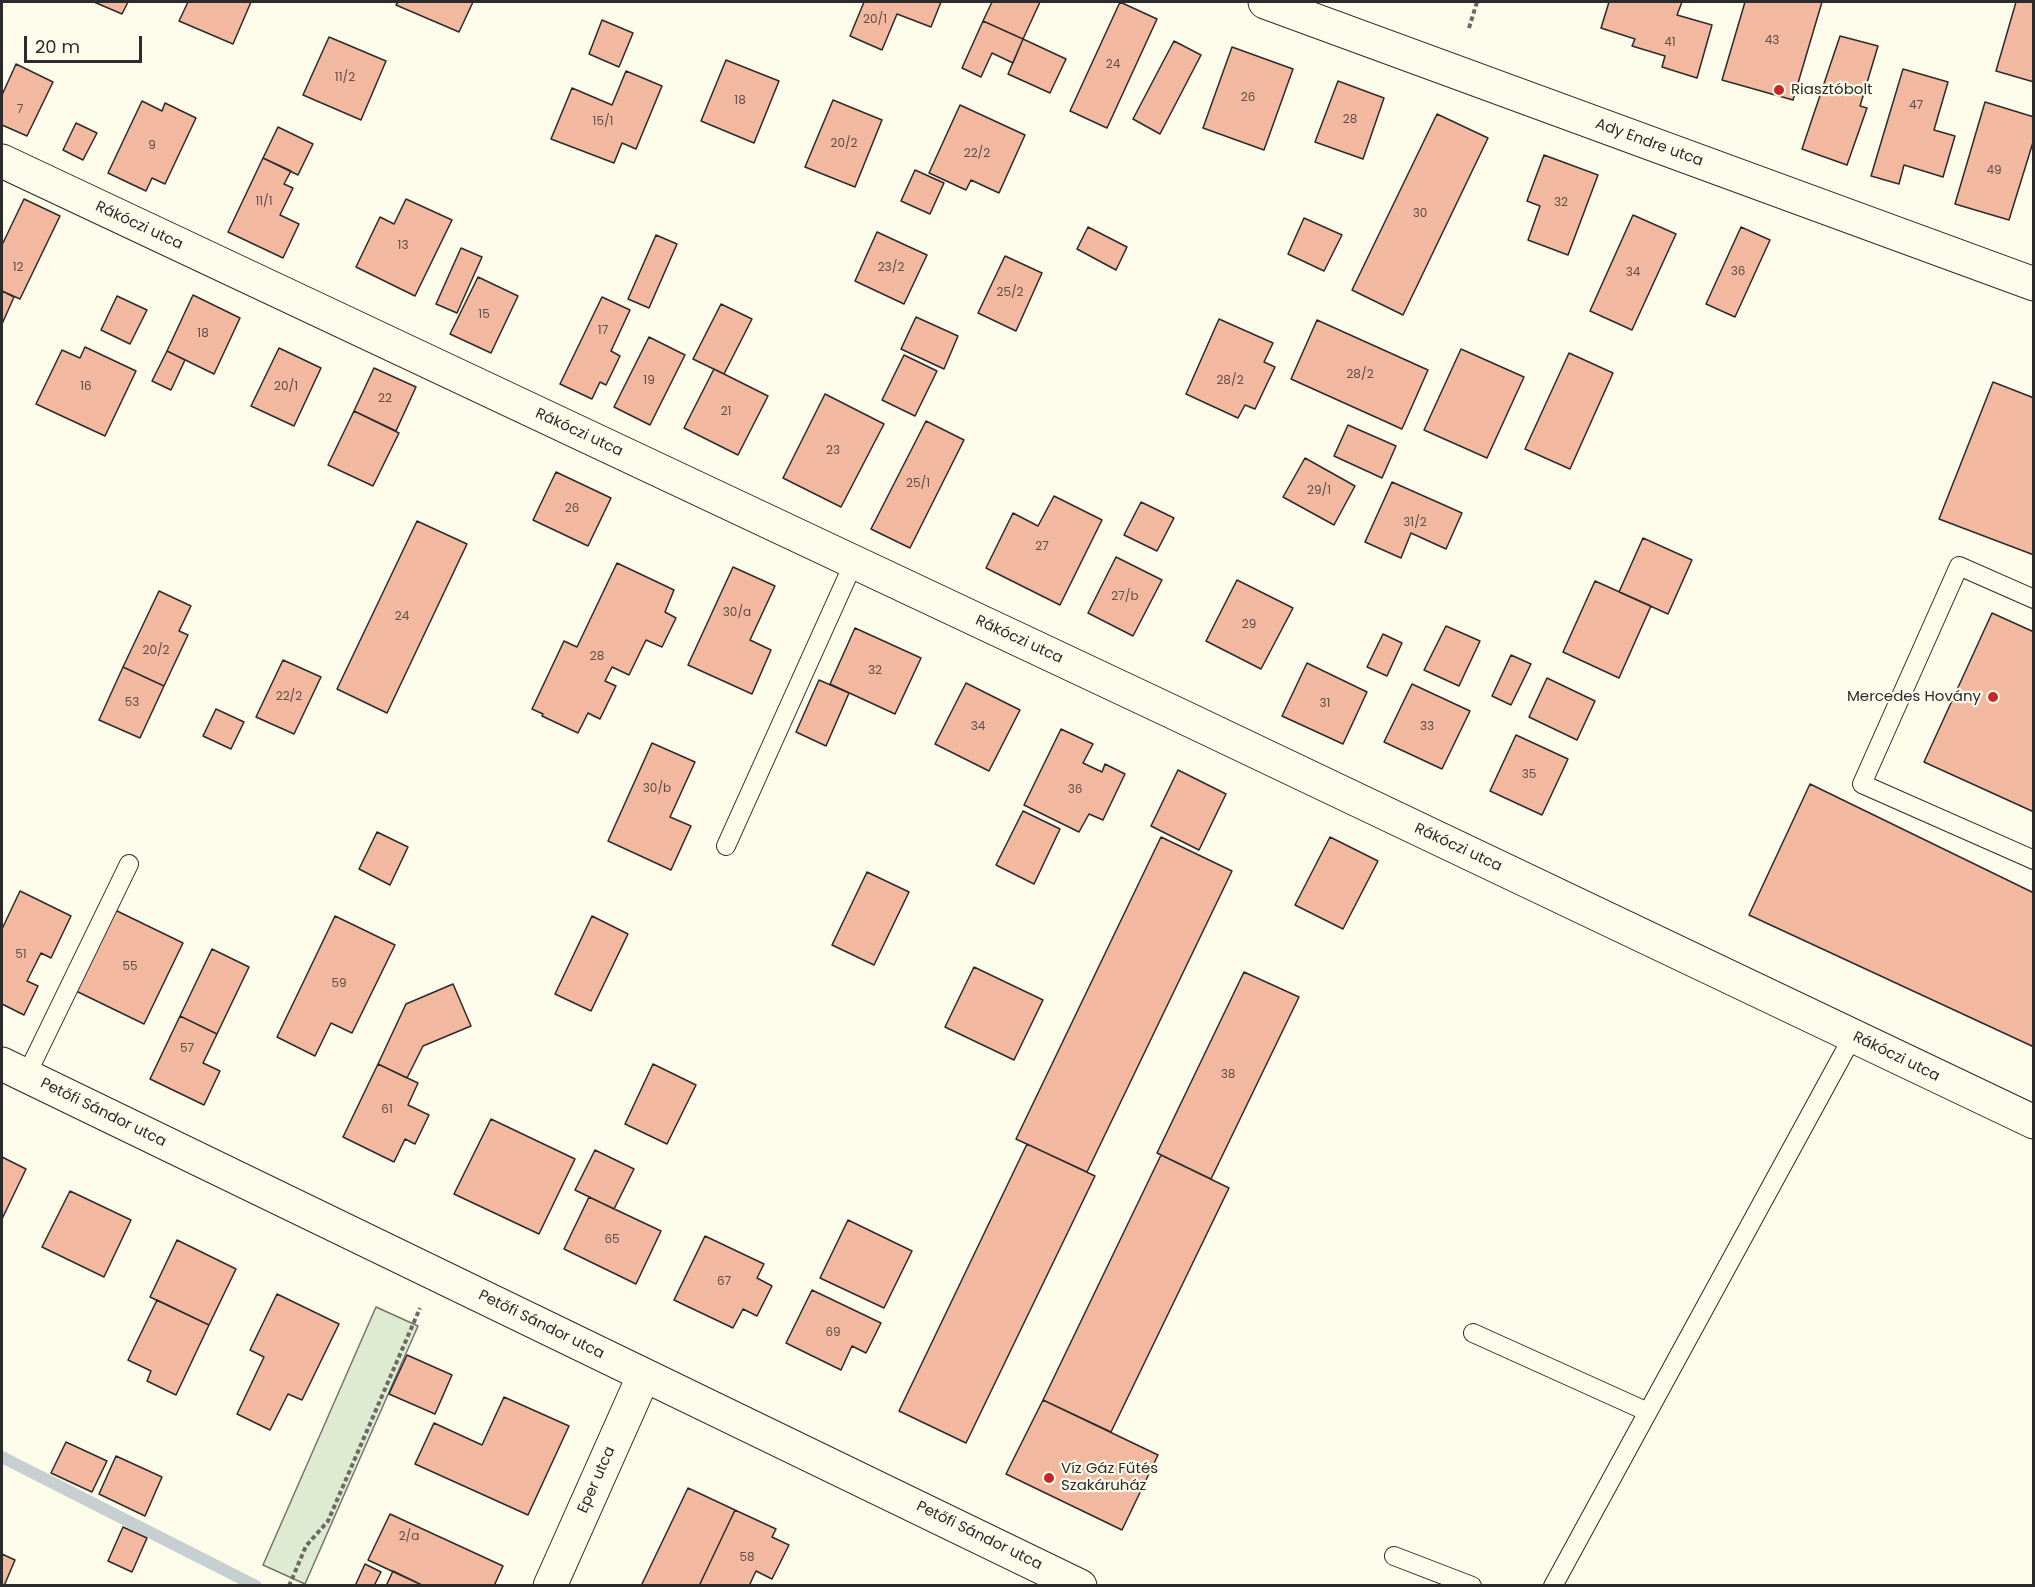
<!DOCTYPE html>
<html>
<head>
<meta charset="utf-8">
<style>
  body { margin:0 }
  #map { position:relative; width:2035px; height:1587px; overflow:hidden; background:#fdfbea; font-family:Poppins,sans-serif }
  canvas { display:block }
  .frame { position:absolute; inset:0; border:3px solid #2b2b2b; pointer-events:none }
  .scale { position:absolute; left:24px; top:36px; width:118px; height:27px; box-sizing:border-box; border:3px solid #2b2b2b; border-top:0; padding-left:8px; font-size:18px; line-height:21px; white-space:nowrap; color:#2b2b2b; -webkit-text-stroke:4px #fdfbea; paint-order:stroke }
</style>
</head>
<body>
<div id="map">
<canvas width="2035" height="1587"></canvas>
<div class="frame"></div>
<div class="scale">20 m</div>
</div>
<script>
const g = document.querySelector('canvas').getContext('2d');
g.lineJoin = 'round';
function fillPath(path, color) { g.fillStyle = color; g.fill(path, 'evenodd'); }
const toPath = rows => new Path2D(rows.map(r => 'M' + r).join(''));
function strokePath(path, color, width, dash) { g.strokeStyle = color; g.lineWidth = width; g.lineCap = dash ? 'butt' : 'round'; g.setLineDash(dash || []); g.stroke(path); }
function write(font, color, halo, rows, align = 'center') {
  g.font = font + ' Poppins,sans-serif'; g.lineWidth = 4.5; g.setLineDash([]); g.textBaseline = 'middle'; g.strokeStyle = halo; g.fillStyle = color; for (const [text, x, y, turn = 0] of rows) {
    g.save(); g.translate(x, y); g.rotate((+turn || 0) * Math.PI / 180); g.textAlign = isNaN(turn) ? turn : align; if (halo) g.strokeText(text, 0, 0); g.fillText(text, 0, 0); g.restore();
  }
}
const green = toPath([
  [376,1307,418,1326,305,1584,263,1565,376,1307]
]);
fillPath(green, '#deebd1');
strokePath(green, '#74746e', 1.5);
strokePath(toPath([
  [2,1457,256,1586]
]), '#c7d0d0', 12);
const building = toPath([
  [94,2,128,2,122,14,94,2],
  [188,2,251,2,233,44,179,21,188,2],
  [398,2,473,2,459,32,396,5,398,2],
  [864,2,941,2,931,27,897,14,882,50,850,36,864,2],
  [992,2,1040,2,1023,39,983,21,992,2],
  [1120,2,1157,19,1107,128,1070,111,1120,2],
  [1609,2,1682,2,1677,15,1712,25,1697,78,1662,67,1665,56,1632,46,1635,39,1601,28,1609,2],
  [1745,2,1822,2,1793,100,1722,80,1745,2],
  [2016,2,2034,2,2034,82,1996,71,2016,2],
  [602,20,633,33,619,67,589,54,602,20],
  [983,21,1023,39,1013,63,992,53,981,77,962,68,983,21],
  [1840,36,1878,46,1860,106,1867,108,1847,165,1802,149,1840,36],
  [329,37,386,61,361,120,303,95,329,37],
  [1023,39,1066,59,1050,93,1008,74,1023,39],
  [1174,41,1201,55,1160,134,1133,119,1174,41],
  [1232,47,1293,69,1264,150,1203,128,1232,47],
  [726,60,779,81,754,143,701,121,726,60],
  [16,64,53,82,27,136,2,125,2,95,16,64],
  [1903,69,1948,82,1934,130,1955,136,1943,177,1904,165,1899,184,1871,176,1903,69],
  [626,71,662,86,636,149,622,143,614,163,551,139,572,88,612,105,626,71],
  [1338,81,1384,98,1363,159,1315,142,1338,81],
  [833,100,882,120,855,187,805,167,833,100],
  [142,101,162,111,165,103,196,118,165,184,152,178,146,191,108,173,142,101],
  [1985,102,2034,117,2034,139,2009,220,1955,204,1985,102],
  [960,105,1025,135,999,193,971,180,966,190,929,173,960,105],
  [1437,114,1488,138,1403,315,1352,290,1437,114],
  [76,123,97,133,83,160,63,150,76,123],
  [278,127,313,144,298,175,263,158,278,127],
  [1544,155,1598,175,1568,255,1528,240,1540,206,1527,201,1544,155],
  [263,158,291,171,284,184,293,188,280,215,299,224,283,258,228,232,263,158],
  [915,170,944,183,930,214,901,201,915,170],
  [24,199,60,216,20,299,2,291,2,245,24,199],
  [406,199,452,220,415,296,356,267,380,217,394,224,406,199],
  [1633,215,1676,234,1632,330,1590,311,1633,215],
  [1304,218,1342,235,1324,271,1288,254,1304,218],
  [1088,227,1127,247,1116,270,1077,249,1088,227],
  [1741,227,1770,240,1735,317,1706,304,1741,227],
  [877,232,927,255,904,304,855,281,877,232],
  [656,235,677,244,649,308,628,299,656,235],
  [461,248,482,257,457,313,436,304,461,248],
  [1005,256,1042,273,1016,331,978,313,1005,256],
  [478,277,518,296,491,353,450,334,478,277],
  [2,291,14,297,2,324,2,291],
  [193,295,240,318,214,374,167,351,193,295],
  [117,296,147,310,130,344,101,330,117,296],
  [602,297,630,310,611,351,620,356,606,385,600,382,592,399,560,384,602,297],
  [721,304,752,319,724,374,693,359,721,304],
  [916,317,958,336,944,369,901,349,916,317],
  [1219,319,1273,343,1264,362,1275,367,1255,409,1245,405,1238,418,1186,394,1219,319],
  [1317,320,1428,370,1402,429,1291,379,1317,320],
  [649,337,685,355,650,425,614,407,649,337],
  [85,347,136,371,105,436,36,404,62,350,80,358,85,347],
  [279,348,321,368,294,426,251,406,279,348],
  [1461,349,1524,377,1487,458,1424,430,1461,349],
  [167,351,185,360,171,390,152,381,167,351],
  [1569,353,1613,373,1570,469,1525,449,1569,353],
  [904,355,937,371,915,416,882,400,904,355],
  [374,368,416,387,396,431,354,411,374,368],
  [714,369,768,396,738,455,684,428,714,369],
  [1993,382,2034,398,2034,555,1939,519,1993,382],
  [825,394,884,424,841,507,783,478,825,394],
  [354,411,399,433,373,486,328,465,354,411],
  [926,421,964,440,910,548,871,529,926,421],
  [1348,425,1396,446,1382,478,1334,456,1348,425],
  [1305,458,1355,486,1334,525,1283,497,1305,458],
  [556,472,611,498,588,546,533,520,556,472],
  [1392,482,1462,513,1446,549,1411,533,1401,558,1365,542,1392,482],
  [1054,496,1102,520,1060,605,986,568,1013,513,1038,526,1054,496],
  [1141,502,1174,518,1157,551,1124,535,1141,502],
  [417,521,467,544,387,713,337,689,417,521],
  [1643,538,1692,560,1668,614,1619,592,1643,538],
  [1116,557,1162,580,1133,636,1088,613,1116,557],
  [617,563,674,590,665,612,676,618,662,647,646,640,629,675,612,667,605,681,616,686,600,719,588,713,578,733,542,716,543,714,532,709,564,641,577,647,617,563],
  [733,567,775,586,750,640,771,650,752,694,688,665,733,567],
  [1237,580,1293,608,1261,669,1206,641,1237,580],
  [1595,581,1651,606,1619,678,1563,652,1595,581],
  [159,591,191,606,179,631,188,635,164,686,123,667,159,591],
  [1992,613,2034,632,2034,812,1924,762,1992,613],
  [1446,626,1480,641,1459,686,1424,670,1446,626],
  [855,628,921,658,895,714,830,684,855,628],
  [1383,634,1402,643,1387,676,1367,667,1383,634],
  [1511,655,1531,664,1511,705,1492,696,1511,655],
  [283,660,321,677,294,734,256,717,283,660],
  [1307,663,1367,692,1343,744,1282,716,1307,663],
  [123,667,164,686,140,738,99,720,123,667],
  [1547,678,1595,701,1577,740,1529,717,1547,678],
  [819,680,849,693,826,746,796,732,819,680],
  [966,683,1020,710,989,771,935,744,966,683],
  [1412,684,1470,711,1442,769,1384,742,1412,684],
  [216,709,244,722,231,749,203,736,216,709],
  [1061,729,1093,744,1083,763,1102,772,1105,764,1125,774,1103,820,1089,814,1079,832,1024,805,1061,729],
  [1516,735,1568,759,1542,815,1490,791,1516,735],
  [652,743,695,762,670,817,691,826,671,870,608,841,652,743],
  [1178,770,1226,794,1199,850,1151,826,1178,770],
  [1810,784,2034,893,2034,1047,1749,915,1810,784],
  [1023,811,1060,829,1034,884,996,865,1023,811],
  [377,832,408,847,390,885,359,869,377,832],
  [1161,837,1232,871,1087,1172,1016,1139,1161,837],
  [1330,837,1378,861,1343,929,1295,905,1330,837],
  [867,872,909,892,874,965,832,945,867,872],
  [20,891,71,916,51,958,41,953,27,981,38,986,24,1015,2,1004,2,929,20,891],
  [115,910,183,943,144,1024,76,991,115,910],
  [335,916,395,945,352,1033,331,1023,315,1056,277,1037,335,916],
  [592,916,628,934,591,1011,555,994,592,916],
  [212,949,249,967,217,1034,180,1016,212,949],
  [974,967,1043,1000,1014,1060,945,1027,974,967],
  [1244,972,1299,997,1211,1179,1157,1153,1244,972],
  [453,984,471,1026,423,1046,407,1078,378,1064,406,1004,453,984],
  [180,1016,217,1034,203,1063,220,1071,204,1105,150,1079,180,1016],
  [378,1064,418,1083,408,1105,429,1115,415,1144,405,1139,394,1162,343,1137,378,1064],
  [653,1064,696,1085,667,1144,625,1124,653,1064],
  [491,1119,575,1159,539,1234,454,1194,491,1119],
  [1027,1144,1095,1176,966,1443,899,1411,1027,1144],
  [595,1150,634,1169,614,1209,575,1190,595,1150],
  [1161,1155,1229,1188,1111,1432,1043,1400,1161,1155],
  [2,1157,26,1169,2,1219,2,1157],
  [70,1191,131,1220,104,1277,42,1247,70,1191],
  [589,1197,661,1231,636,1284,564,1249,589,1197],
  [848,1220,912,1251,884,1308,820,1278,848,1220],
  [705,1236,764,1264,757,1278,772,1286,757,1316,743,1309,733,1328,674,1300,705,1236],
  [177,1240,236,1269,209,1325,150,1297,177,1240],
  [812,1290,881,1323,866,1353,852,1346,841,1370,786,1343,812,1290],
  [277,1294,339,1324,302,1400,288,1394,270,1430,237,1414,264,1357,250,1350,277,1294],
  [157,1300,209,1325,176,1395,147,1381,151,1371,128,1360,157,1300],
  [407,1355,452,1375,435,1414,389,1394,407,1355],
  [504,1397,569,1426,528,1515,415,1464,434,1423,482,1445,504,1397],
  [1043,1400,1158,1455,1122,1530,1006,1474,1043,1400],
  [66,1442,107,1461,92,1492,51,1473,66,1442],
  [116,1456,162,1477,145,1516,99,1494,116,1456],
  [688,1488,735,1510,699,1586,641,1586,688,1488],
  [735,1510,776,1529,772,1537,789,1545,772,1579,756,1571,749,1586,699,1586,735,1510],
  [390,1514,503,1566,494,1586,424,1586,368,1560,390,1514],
  [123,1527,147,1538,132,1572,108,1561,123,1527],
  [2,1554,15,1560,4,1586,2,1586,2,1554],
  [365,1564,381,1572,374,1586,355,1586,365,1564],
  [393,1571,424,1586,386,1586,393,1571]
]);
fillPath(building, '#f2b8a0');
strokePath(building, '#2b2b2b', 1.5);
const lane = toPath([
  [2034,599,1959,566,1862,784,2034,860],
  [726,846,854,562],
  [26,1076,129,864],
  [1473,1333,1648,1412],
  [1394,1556,1472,1586],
  [1553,1586,1853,1036]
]);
const street = toPath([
  [1265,2,2034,284],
  [2,161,1179,715,2034,1122],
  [2,1064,1080,1586],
  [550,1586,644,1375]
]);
strokePath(lane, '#2b2b2b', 20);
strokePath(street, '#2b2b2b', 35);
strokePath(toPath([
  [1469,28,1477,2],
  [289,1586,306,1546,328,1521,420,1308]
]), '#6a6964', 4, [4.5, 3]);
strokePath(lane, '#fdfbea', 18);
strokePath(street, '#fdfbea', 33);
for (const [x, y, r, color] of [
  [1779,90,6,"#c62828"],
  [1993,697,6,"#c62828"],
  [1049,1478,6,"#c62828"]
]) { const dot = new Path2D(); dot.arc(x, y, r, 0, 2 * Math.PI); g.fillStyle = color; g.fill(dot); strokePath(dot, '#fdfbea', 2); }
write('12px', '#5d4e48', null, [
  ["20/1",875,20],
  ["43",1772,41],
  ["41",1670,43],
  ["24",1113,65],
  ["11/2",345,78],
  ["26",1248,98],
  ["18",740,101],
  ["47",1916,106],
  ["7",20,110],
  ["28",1350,120],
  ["15/1",603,122],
  ["20/2",844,144],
  ["9",152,146],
  ["22/2",977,154],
  ["49",1994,171],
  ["11/1",264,202],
  ["32",1561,203],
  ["30",1420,214],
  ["13",403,246],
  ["12",18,268],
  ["23/2",891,268],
  ["36",1738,272],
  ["34",1633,273],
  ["25/2",1010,293],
  ["15",484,315],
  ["17",603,331],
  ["18",203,334],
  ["28/2",1360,375],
  ["19",649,381],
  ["28/2",1230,381],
  ["16",86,387],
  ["20/1",286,387],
  ["22",385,399],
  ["21",726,412],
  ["23",833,451],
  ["25/1",918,484],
  ["29/1",1319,491],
  ["26",572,509],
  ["31/2",1415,523],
  ["27",1042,547],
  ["27/b",1125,597],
  ["30/a",737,613],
  ["24",402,617],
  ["29",1249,625],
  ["20/2",156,651],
  ["28",597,657],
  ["32",875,671],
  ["22/2",289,697],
  ["53",132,703],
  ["31",1325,704],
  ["34",978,727],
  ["33",1427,727],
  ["35",1529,775],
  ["30/b",657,789],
  ["36",1075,790],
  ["51",21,955],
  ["55",130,967],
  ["59",339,984],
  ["57",187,1049],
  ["38",1228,1075],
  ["61",387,1110],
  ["65",612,1240],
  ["67",724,1282],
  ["69",833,1333],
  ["2/a",409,1537],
  ["58",747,1558]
]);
write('15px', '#2b2b2b', '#fdfbea', [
  ["Riasztóbolt",1791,90],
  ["Mercedes Hovány",1981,697,"right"],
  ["Víz Gáz Fűtés",1061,1469],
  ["Szakáruház",1061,1486]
], 'left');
write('15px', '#2b2b2b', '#fdfbea', [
  ["Ady Endre utca",1649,143,20],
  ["Rákóczi utca",139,226,25],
  ["Rákóczi utca",579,433,25],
  ["Rákóczi utca",1019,640,25],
  ["Rákóczi utca",1458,848,25],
  ["Rákóczi utca",1896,1057,26],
  ["Petőfi Sándor utca",103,1113,26],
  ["Petőfi Sándor utca",541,1325,26],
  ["Eper utca",597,1480,-66],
  ["Petőfi Sándor utca",979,1536,26]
]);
</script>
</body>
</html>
